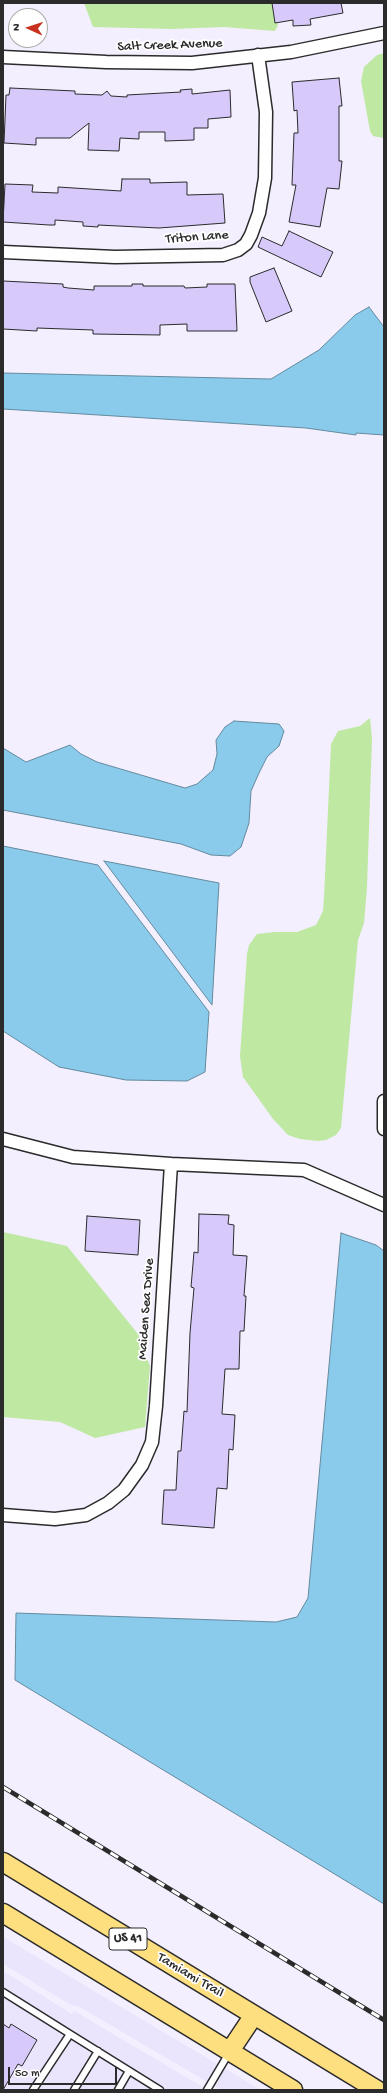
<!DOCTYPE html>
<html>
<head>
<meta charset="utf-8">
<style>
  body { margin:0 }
  #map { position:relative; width:387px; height:2093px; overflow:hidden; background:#f3effe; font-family:"Gochi Hand",sans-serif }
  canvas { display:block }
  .frame { position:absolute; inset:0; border:4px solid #2b2b2b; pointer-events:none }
  .north { position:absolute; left:8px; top:8px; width:40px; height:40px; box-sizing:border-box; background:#fff; border:1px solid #aaa; border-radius:50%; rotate:273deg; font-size:11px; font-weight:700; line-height:16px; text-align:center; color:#2b2b2b }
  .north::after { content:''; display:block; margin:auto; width:14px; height:18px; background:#c8321e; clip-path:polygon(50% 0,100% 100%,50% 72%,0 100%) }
  .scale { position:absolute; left:8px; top:2067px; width:109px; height:18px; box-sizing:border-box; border:2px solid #2b2b2b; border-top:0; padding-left:5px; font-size:12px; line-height:14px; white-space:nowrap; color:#2b2b2b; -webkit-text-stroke:3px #fff; paint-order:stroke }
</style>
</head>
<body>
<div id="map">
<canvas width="387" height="2093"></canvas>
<div class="frame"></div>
<div class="north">N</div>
<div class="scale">50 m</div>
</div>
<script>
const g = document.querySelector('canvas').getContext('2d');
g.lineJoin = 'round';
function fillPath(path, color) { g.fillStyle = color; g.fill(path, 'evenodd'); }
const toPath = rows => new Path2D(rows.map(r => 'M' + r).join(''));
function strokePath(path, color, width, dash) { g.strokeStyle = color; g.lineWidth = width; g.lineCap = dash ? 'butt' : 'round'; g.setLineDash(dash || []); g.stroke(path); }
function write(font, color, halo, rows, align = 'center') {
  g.font = font + ' "Gochi Hand",sans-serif'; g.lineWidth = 3.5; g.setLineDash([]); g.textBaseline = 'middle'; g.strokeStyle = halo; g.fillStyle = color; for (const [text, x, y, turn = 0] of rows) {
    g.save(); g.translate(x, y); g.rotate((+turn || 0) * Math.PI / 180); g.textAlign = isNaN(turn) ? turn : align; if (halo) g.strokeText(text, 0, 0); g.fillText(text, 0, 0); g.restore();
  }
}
fillPath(toPath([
  [3,1937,261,2090,221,2090,78,2006,71,2005,3,1964],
  [3,1971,72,2014,74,2011,208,2090,3,2090]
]), '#ebe4fd');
fillPath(toPath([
  [84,3,272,3,278,25,275,31,224,27,172,29,93,27],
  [384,53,384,138,373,136,370,131,361,81,364,67,377,55],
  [370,718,372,739,367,887,364,923,358,940,341,1128,336,1135,326,1140,318,1141,300,1139,288,1135,273,1119,243,1077,240,1056,247,954,249,945,257,934,275,932,297,932,316,925,323,911,324,897,331,744,338,731,360,726],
  [3,1232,67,1246,138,1334,150,1366,145,1427,95,1438,60,1422,3,1417]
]), '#bfe8a3');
const water = toPath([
  [369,307,384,327,384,435,356,433,356,435,306,428,3,409,3,373,271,379,319,350,355,315,369,307],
  [234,721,279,724,284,731,279,746,267,757,259,773,251,791,249,823,241,847,230,856,211,855,181,844,3,810,3,748,26,762,70,745,81,754,97,762,185,788,197,784,213,770,217,754,216,740,225,727,234,721],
  [3,846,98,865,209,1012,205,1072,187,1081,126,1080,59,1067,3,1031,3,846],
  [104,861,219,883,212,1005,104,861],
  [341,1233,376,1245,384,1251,384,1904,15,1680,16,1613,276,1622,297,1617,308,1598,341,1233]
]);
fillPath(water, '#8acaeb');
strokePath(water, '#648a9e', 1);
const building = toPath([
  [272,3,341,3,343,13,310,19,311,25,293,26,293,20,275,23,272,3],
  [339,78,342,106,339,106,339,161,342,161,339,189,327,188,320,227,289,222,296,185,292,185,294,133,298,133,297,110,294,111,292,82,339,78],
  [10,88,75,91,75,94,102,95,107,91,111,96,127,97,127,95,181,92,180,90,192,89,192,94,230,90,231,117,208,119,208,128,194,128,194,140,165,141,165,132,139,132,139,139,120,138,119,151,88,150,89,123,70,138,36,138,36,145,4,143,6,95,9,95,10,88],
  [122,179,150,179,150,183,187,182,187,195,223,194,225,223,159,228,98,225,98,227,83,226,83,222,55,220,55,225,49,225,3,222,5,184,33,185,32,192,58,193,58,187,121,191,122,179],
  [289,231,333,252,321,277,258,247,262,237,282,246,289,231],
  [274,268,292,311,266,322,250,282,250,277,274,268],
  [3,281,63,284,63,287,68,288,94,290,94,286,132,286,132,284,143,284,143,286,184,286,185,288,207,287,207,284,235,284,237,331,187,331,187,324,160,325,160,335,93,334,93,330,37,328,37,331,3,329,3,281],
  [199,1214,229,1215,228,1224,234,1225,233,1255,247,1256,244,1296,246,1296,244,1331,240,1331,239,1369,225,1369,222,1414,235,1415,233,1450,229,1449,227,1489,217,1488,214,1528,162,1524,164,1490,176,1490,178,1451,181,1451,184,1411,187,1412,190,1333,194,1288,191,1287,194,1252,198,1253,199,1214],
  [87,1216,140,1220,138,1255,85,1251,87,1216],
  [3,2024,9,2028,11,2024,37,2040,22,2066,18,2064,3,2090,3,2024]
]);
fillPath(building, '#d8c9fb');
strokePath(building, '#2b2b2b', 1);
const lane = toPath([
  [3,1992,70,2034],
  [33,2090,70,2034,160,2090],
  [74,2090,98,2051],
  [118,2090,129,2071],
  [207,2090,229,2053]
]);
const street = toPath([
  [3,57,106,62,192,63,291,52,384,33],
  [3,252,115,257,223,255,238,250,246,244,251,235,259,213,265,178,266,112,258,55],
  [384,1101,384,1129],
  [3,1139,73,1157,171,1164,156,1406,152,1442,142,1465,124,1490,108,1503,86,1515,55,1519,3,1515],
  [171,1164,304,1170,384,1205]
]);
const primary = toPath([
  [3,1862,377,2090],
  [3,1913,293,2090],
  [230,2051,254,2015]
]);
strokePath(lane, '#2b2b2b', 9);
strokePath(street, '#2b2b2b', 15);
strokePath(primary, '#2b2b2b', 21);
strokePath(lane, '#fff', 6);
strokePath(street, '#fff', 12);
strokePath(primary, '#fedf80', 18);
const rail = toPath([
  [3,1787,384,2020]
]);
strokePath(rail, '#2b2b2b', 4.5);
strokePath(rail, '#fff', 3, [9]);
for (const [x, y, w] of [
  [128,1939,38]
]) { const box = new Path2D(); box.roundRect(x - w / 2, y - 11, w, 22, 3); g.fillStyle = '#fff'; g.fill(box); strokePath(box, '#2b2b2b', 1); }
write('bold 13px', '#2b2b2b', null, [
  ["US 41",128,1939]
]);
write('14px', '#2b2b2b', '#fff', [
  ["Salt Creek Avenue",170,46,-2],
  ["Triton Lane",197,238,-4],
  ["Maiden Sea Drive",147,1309,-86],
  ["Tamiami Trail",190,1976,31]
]);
</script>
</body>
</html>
